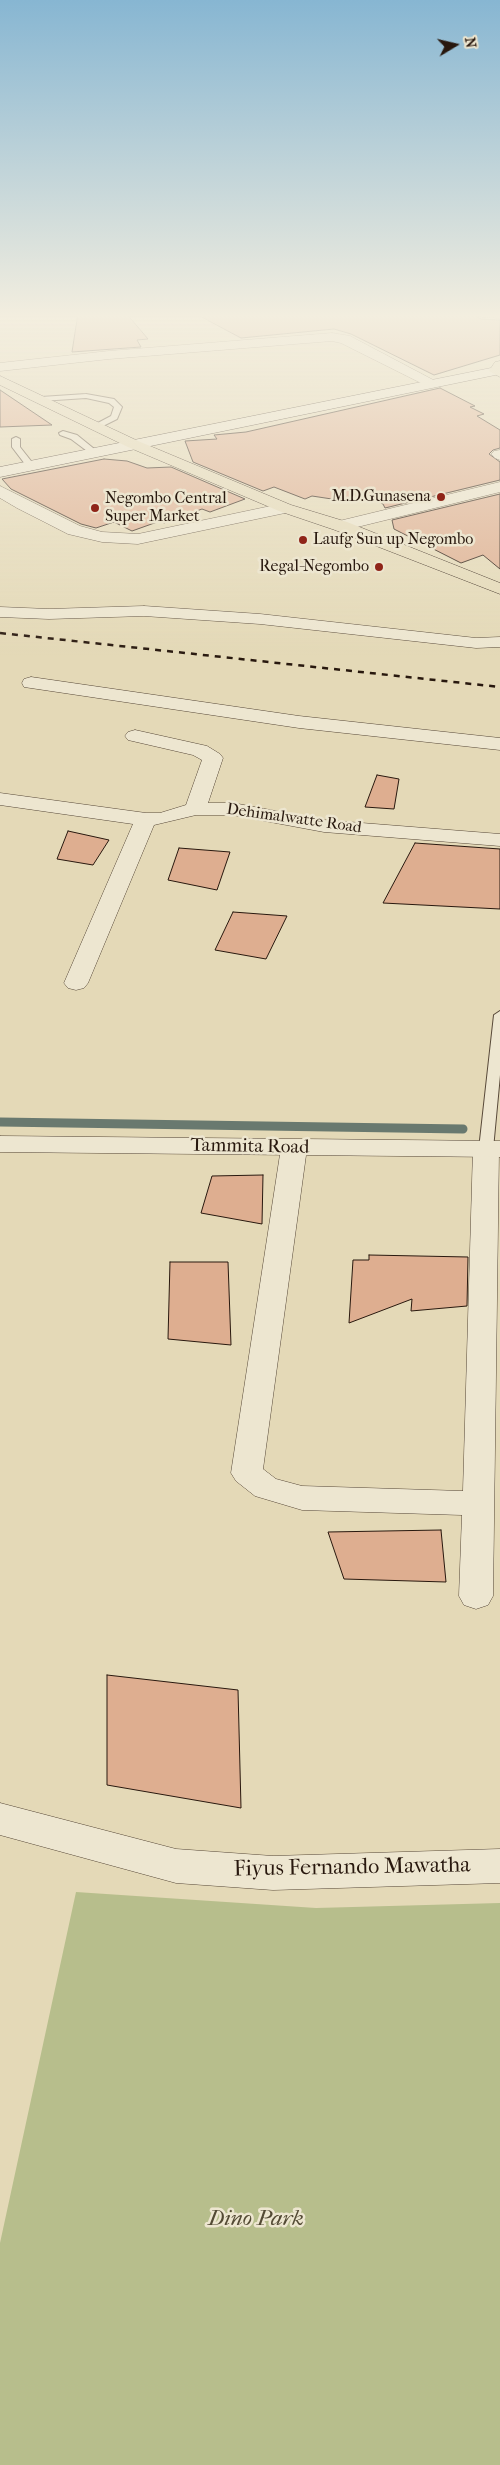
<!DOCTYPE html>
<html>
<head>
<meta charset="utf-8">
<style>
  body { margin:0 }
  #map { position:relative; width:500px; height:2465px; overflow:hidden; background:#e4d9b7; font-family:"IM FELL French Canon",serif }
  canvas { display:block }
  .north { position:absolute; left:430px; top:20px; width:50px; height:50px; -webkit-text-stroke:4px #ede6d0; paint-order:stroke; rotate:81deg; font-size:14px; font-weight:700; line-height:20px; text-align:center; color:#28180e }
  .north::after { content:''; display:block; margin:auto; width:18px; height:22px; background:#28180e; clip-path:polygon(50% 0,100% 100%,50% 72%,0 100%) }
</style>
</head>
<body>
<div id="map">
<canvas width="500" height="2465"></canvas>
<div class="north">N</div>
</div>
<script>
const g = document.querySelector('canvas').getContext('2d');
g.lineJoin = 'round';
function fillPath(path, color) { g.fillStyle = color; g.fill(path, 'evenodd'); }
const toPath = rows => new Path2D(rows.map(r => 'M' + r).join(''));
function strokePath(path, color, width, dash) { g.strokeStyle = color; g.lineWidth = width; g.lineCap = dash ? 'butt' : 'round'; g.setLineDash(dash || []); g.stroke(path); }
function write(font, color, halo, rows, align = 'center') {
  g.font = font + ' "IM FELL French Canon",serif'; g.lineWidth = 5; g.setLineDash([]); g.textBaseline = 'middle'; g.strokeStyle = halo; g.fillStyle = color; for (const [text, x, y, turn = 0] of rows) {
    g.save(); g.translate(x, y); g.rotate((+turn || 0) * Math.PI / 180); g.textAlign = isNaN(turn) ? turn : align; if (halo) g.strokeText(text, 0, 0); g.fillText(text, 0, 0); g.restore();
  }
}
fillPath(toPath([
  [76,1892,316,1908,500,1903,500,2465,0,2465,0,2243]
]), '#b7be8c');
strokePath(toPath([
  [0,1122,463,1129]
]), '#69796f', 9);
const building = toPath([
  [78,313,126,313,148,339,137,340,141,347,72,352,78,313],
  [194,313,473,315,481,319,500,320,500,355,434,375,351,334,334,329,241,338,194,313],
  [440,388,475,406,470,407,484,414,477,416,500,430,500,448,493,450,489,454,500,462,500,480,385,508,383,504,369,496,345,501,312,496,305,499,274,487,263,491,193,462,185,441,217,439,214,435,246,432,440,388],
  [0,390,52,425,0,427,0,390],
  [104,459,127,461,147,468,171,467,245,499,210,512,202,509,164,523,160,521,132,531,114,522,96,528,81,524,11,489,2,479,104,459],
  [500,494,500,569,483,555,461,563,394,529,392,520,500,494],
  [377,775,399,779,394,809,365,807,377,775],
  [68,831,109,840,93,865,57,859,68,831],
  [415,843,500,849,500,909,383,903,415,843],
  [179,848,230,852,217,890,168,880,179,848],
  [233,912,287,916,266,959,215,950,233,912],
  [263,1175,262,1224,201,1213,212,1176,263,1175],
  [369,1255,468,1257,467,1306,411,1311,412,1299,349,1323,353,1260,369,1260,369,1255],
  [170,1262,228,1262,231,1345,168,1339,170,1262],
  [441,1530,446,1582,344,1579,328,1532,441,1530],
  [107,1675,238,1690,241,1808,107,1785,107,1675]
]);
fillPath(building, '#deae90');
strokePath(building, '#28180e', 1);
const service = toPath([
  [86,394,114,399,122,407,117,419,97,429,94,429,94,425,111,416,114,407,109,403,86,398,41,401,37,399,41,397,86,394],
  [63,431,77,435,98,452,91,454,71,439,60,435,59,433,63,431],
  [16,437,20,439,20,447,35,466,34,468,28,468,12,447,12,439,16,437],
  [500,1011,500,1075,493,1149,486,1153,479,1149,494,1015,500,1011]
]);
const minor = toPath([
  [474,313,500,313,500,318,481,317,474,313],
  [332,333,350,336,439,383,432,387,427,386,341,343,332,341,109,359,0,371,0,363,109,351,332,333],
  [500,450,500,460,495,458,491,454,494,451,500,450],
  [500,482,500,492,341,531,335,530,333,526,335,522,500,482],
  [0,486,80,526,102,532,138,534,285,503,293,508,285,513,138,544,102,542,68,534,17,508,0,498,0,486],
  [144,606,260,614,476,638,500,637,500,647,476,648,260,624,144,616,49,619,0,617,0,607,49,609,144,606],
  [31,677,299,716,500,738,500,750,299,728,24,687,22,683,24,679,31,677],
  [135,730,207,746,220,754,223,758,208,803,233,803,324,820,500,834,500,846,324,832,233,815,196,815,154,825,88,983,84,988,76,990,68,988,64,983,133,824,0,805,0,793,146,813,160,813,186,805,202,760,193,755,128,740,125,736,128,732,135,730],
  [294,1140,303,1142,307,1148,263,1469,276,1479,302,1486,463,1491,473,1149,477,1143,486,1141,495,1143,499,1149,493,1596,488,1605,476,1609,464,1605,459,1596,462,1515,302,1510,255,1496,236,1481,231,1473,281,1148,285,1142,294,1140],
  [0,1803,176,1849,273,1856,500,1849,500,1883,273,1890,176,1883,0,1835,0,1803]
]);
const tertiary = toPath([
  [0,1136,500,1141,500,1157,0,1152,0,1136]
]);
const secondary = toPath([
  [496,367,500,368,500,374,0,477,0,467,496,367]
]);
const primary = toPath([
  [500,361,500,377,489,371,495,362,500,361],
  [0,376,138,441,291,505,347,522,500,583,500,594,335,530,279,511,128,447,0,385,0,376]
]);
strokePath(service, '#574838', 2);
strokePath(minor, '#574838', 1);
strokePath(tertiary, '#574838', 1);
strokePath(secondary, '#28180e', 1);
strokePath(primary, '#28180e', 1);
fillPath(service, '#ede6d0');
fillPath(minor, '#ede6d0');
fillPath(tertiary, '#ede6d0');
fillPath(secondary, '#ede6d0');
fillPath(primary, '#e4d9b7');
strokePath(toPath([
  [0,633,500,687]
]), '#28180e', 2.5, [6, 6]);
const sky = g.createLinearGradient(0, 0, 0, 658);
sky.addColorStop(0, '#87b6d2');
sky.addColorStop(0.48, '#f3eedf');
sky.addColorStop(1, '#f3eedf00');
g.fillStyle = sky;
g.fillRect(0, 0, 500, 658);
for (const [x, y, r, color] of [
  [441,497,5,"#8f2418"],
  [95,508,5,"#8f2418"],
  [303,540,5,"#8f2418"],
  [379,567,5,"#8f2418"]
]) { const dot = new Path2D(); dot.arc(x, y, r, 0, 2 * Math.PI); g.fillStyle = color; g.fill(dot); strokePath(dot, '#ede6d0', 2); }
write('16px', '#28180e', '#ede6d0', [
  ["M.D.Gunasena",431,497],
  ["Negombo Central",105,499,"left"],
  ["Super Market",105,517,"left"],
  ["Laufg Sun up Negombo",313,540,"left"],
  ["Regal-Negombo",369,567]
], 'right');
write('16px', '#28180e', '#ede6d0', [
  ["Dehimalwatte Road",294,819,8]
]);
write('19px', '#28180e', '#ede6d0', [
  ["Tammita Road",250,1147,1]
]);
write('22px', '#28180e', '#ede6d0', [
  ["Fiyus Fernando Mawatha",352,1868,-1]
]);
write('italic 22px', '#534a34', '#ede6d0', [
  ["Dino Park",256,2220]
]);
</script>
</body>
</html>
